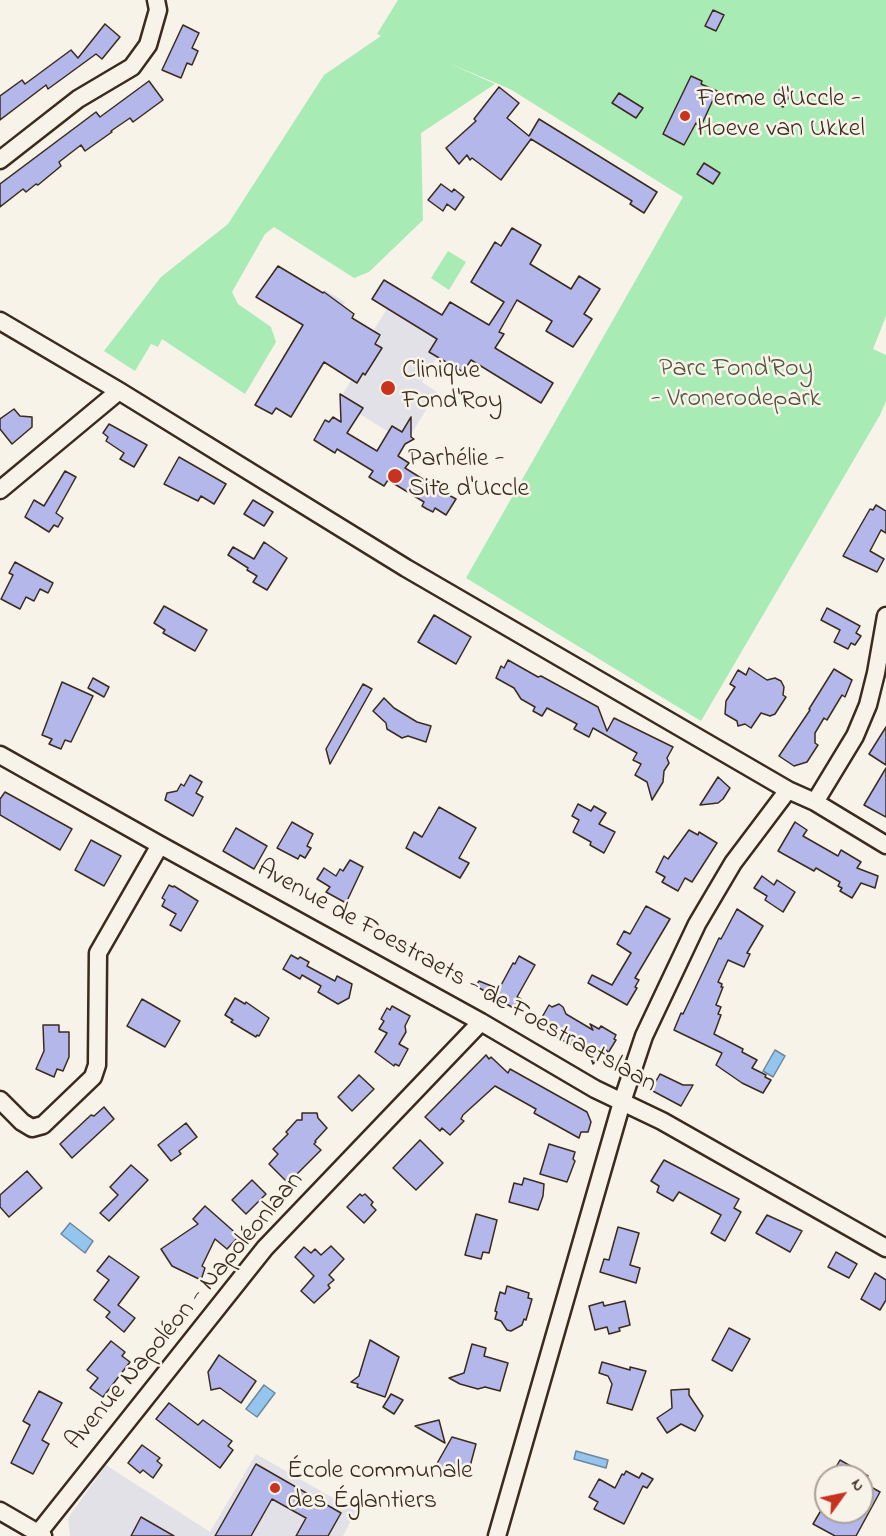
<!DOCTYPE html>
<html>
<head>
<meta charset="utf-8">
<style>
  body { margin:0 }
  #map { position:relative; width:886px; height:1536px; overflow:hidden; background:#f7f3e8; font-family:"Indie Flower",sans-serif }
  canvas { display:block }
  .north { position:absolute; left:814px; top:1464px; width:60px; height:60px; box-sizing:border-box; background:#f7f3e8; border:2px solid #aca397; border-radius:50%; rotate:57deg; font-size:16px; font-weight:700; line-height:24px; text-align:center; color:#3b2a1e }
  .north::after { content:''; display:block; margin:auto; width:21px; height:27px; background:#c8321e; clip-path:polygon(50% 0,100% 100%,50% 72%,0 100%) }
</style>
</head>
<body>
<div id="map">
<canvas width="886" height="1536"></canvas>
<div class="north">N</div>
</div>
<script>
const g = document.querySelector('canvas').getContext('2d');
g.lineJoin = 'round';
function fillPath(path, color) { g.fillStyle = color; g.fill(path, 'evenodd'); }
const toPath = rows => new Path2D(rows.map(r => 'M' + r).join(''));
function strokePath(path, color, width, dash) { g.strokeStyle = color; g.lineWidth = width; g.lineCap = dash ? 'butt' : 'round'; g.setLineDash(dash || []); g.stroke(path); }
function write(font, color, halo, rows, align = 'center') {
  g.font = font + ' "Indie Flower",sans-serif'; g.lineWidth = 5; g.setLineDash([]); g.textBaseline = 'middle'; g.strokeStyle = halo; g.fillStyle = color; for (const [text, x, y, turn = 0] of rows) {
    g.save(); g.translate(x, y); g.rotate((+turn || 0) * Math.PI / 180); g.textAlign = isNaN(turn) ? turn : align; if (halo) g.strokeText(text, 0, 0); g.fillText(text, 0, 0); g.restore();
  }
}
fillPath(toPath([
  [278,266,323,293,325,290,345,302,343,306,354,314,353,318,373,331,387,309,372,299,384,280,442,315,450,302,504,334,496,348,553,383,541,403,472,360,437,357,422,382,437,392,410,436,411,439,405,443,398,457,409,463,406,469,434,486,437,481,448,487,445,493,456,499,446,515,435,508,433,512,422,506,424,502,389,480,384,486,369,477,373,470,337,449,335,453,314,440,325,420,329,422,333,417,350,428,347,433,376,450,379,447,383,449,397,437,340,402,340,398,352,379,325,363,291,417,277,406,272,414,255,405,303,326,256,297],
  [256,1454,356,1511,343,1536,70,1536,68,1518,106,1465,210,1532]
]), '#e3e1e8');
fillPath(toPath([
  [398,0,886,0,886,316,873,349,886,355,886,401,880,415,701,721,466,578,683,197,510,89,446,62,495,84,421,133,423,220,369,272,354,278,274,227,265,234,232,292,238,304,271,327,276,342,245,394,162,339,158,347,151,344,135,371,104,351,161,277,228,224,324,75,381,36,377,34],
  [448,251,466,262,449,290,431,278]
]), '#a8ebb5');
const water = toPath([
  [775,1050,785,1056,773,1077,763,1071,775,1050],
  [70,1223,93,1241,85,1253,61,1234,70,1223],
  [264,1385,275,1393,257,1417,246,1409,264,1385],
  [576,1451,608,1460,606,1468,574,1459,576,1451]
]);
fillPath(water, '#93c5ef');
strokePath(water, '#70879b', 1.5);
const building = toPath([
  [713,10,724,15,716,31,705,26,713,10],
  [105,24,120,37,102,59,96,54,48,89,46,85,0,120,0,96,22,80,25,84,71,50,78,58,105,24],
  [183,25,199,33,192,48,198,51,192,65,187,63,181,78,162,70,183,25],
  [691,76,702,81,701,84,717,91,701,126,696,123,684,145,663,134,691,76],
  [149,81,163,100,133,122,130,118,111,131,112,132,85,151,81,145,59,162,61,166,38,185,36,184,26,192,23,189,0,207,0,184,96,112,100,117,149,81],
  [782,86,792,92,783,107,772,101,782,86],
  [499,87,519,103,507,118,529,136,539,119,657,192,644,213,630,204,632,201,531,139,501,180,472,158,470,160,467,155,459,164,446,148,476,121,474,119,499,87],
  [619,93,643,108,636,118,612,103,619,93],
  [704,163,720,173,713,184,697,174,704,163],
  [441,184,452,192,454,189,464,197,455,210,447,204,443,211,428,200,441,184],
  [512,228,541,245,530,264,571,289,579,276,600,289,584,314,592,319,573,347,546,331,552,321,517,300,499,332,504,334,495,348,553,383,541,403,471,360,463,372,429,352,437,339,372,299,384,280,442,315,450,302,489,325,504,302,471,282,495,242,501,246,512,228],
  [278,266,323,293,324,292,354,314,352,318,380,335,375,344,382,348,365,375,363,373,357,383,324,362,291,417,276,408,272,414,255,405,303,325,256,297,278,266],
  [340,394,363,408,347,433,377,451,392,426,402,432,411,417,411,437,414,439,405,444,398,456,409,463,405,468,434,486,437,481,448,487,445,493,456,499,446,515,435,508,433,512,427,509,422,506,424,502,388,480,384,486,369,477,373,471,337,449,335,453,314,440,325,420,329,422,333,417,341,422,340,394],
  [14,409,20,416,32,417,32,427,12,444,0,429,0,419,14,409],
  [109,424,147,445,134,467,120,459,124,453,106,441,108,437,103,433,109,424],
  [179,457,226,484,214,504,201,496,198,501,164,484,179,457],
  [65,471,76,477,56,513,63,518,58,527,54,525,49,532,25,517,34,500,44,506,65,471],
  [253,500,273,512,264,526,244,514,253,500],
  [876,505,886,511,886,533,881,530,870,551,884,559,877,572,843,556,870,509,873,510,876,505],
  [264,542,287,558,267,590,253,582,257,576,247,570,248,568,228,555,233,547,254,559,264,542],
  [15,562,53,583,48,593,40,589,34,601,26,597,20,609,1,599,13,575,9,573,15,562],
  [164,606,207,630,195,651,163,633,165,630,154,623,164,606],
  [827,608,860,626,856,633,861,636,855,645,851,643,848,649,834,642,840,630,821,620,827,608],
  [434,615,471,637,456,664,418,642,434,615],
  [508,660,538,677,541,676,598,707,607,731,614,718,673,747,667,758,669,763,664,771,663,782,652,800,647,782,635,775,641,764,633,760,637,753,593,728,589,737,574,729,577,724,547,708,542,716,533,711,535,707,521,699,514,688,496,678,501,666,504,668,508,660],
  [749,668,767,680,775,678,781,681,784,687,783,695,786,697,775,714,770,716,761,713,751,728,745,724,738,726,737,721,725,714,726,701,735,687,730,684,738,670,746,675,749,668],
  [834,669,852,680,845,697,842,695,827,720,824,718,815,733,815,743,818,745,807,762,794,766,779,756,810,710,809,709,834,669],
  [93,678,109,687,104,697,88,688,93,678],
  [62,682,93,696,71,742,65,740,61,749,49,744,52,739,42,735,62,682],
  [363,684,372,689,330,764,326,749,363,684],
  [384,698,394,708,417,722,431,726,426,742,408,736,402,738,387,729,386,723,373,711,384,698],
  [886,727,886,765,869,754,886,727],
  [886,768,886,817,864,805,886,768],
  [190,775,202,782,196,793,203,797,193,816,165,800,167,793,177,791,181,784,184,786,190,775],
  [718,777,730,788,723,799,718,803,700,805,718,777],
  [5,792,72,829,60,850,0,815,0,799,5,792],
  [578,804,591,811,594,806,606,813,599,824,615,832,604,853,590,845,591,842,573,832,579,820,572,816,578,804],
  [439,807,476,828,459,858,469,863,460,878,406,848,414,832,422,837,439,807],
  [292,822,313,834,307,846,311,848,305,858,300,855,298,859,277,848,292,822],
  [795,822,807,830,803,836,838,856,841,850,861,862,857,868,878,876,875,888,861,883,852,898,840,891,842,888,838,886,840,882,816,868,814,871,778,851,795,822],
  [236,828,267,846,254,869,223,851,236,828],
  [689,830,698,835,699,832,717,843,692,882,685,878,678,891,662,882,665,877,656,872,664,856,668,859,689,830],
  [91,840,121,856,104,886,75,870,91,840],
  [350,860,363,867,346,903,326,892,330,887,317,879,324,868,336,876,340,869,343,871,350,860],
  [762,876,774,885,777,880,795,892,783,912,765,900,767,896,754,888,762,876],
  [169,885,173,887,174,886,198,901,181,931,170,925,176,914,162,906,165,900,162,898,169,885],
  [646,906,670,919,635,978,639,980,635,987,637,988,627,1005,588,983,592,975,612,985,631,953,617,944,624,931,630,934,646,906],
  [737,909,763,926,747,953,750,954,744,967,728,960,718,982,722,984,721,987,723,987,716,1005,721,1007,718,1014,721,1015,714,1034,743,1049,742,1052,757,1060,752,1068,766,1075,765,1077,771,1080,763,1093,742,1083,716,1065,722,1053,674,1030,681,1013,683,1014,719,938,721,939,737,909],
  [291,955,298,959,300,957,309,962,307,966,335,981,337,976,352,984,349,998,338,1004,318,992,321,986,302,975,300,979,283,969,291,955],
  [519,956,535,965,517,997,521,999,515,1009,476,986,479,981,499,989,513,963,515,964,519,956],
  [235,998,245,1004,246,1002,269,1018,259,1036,257,1035,256,1037,231,1022,233,1020,225,1015,235,998],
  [142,999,180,1021,165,1047,127,1026,142,999],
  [559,1004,563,1007,566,1014,593,1030,590,1024,599,1029,601,1026,616,1035,614,1039,616,1040,608,1053,606,1049,593,1064,590,1055,537,1026,549,1005,552,1007,559,1004],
  [392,1006,410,1016,405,1026,406,1032,399,1044,408,1049,399,1066,395,1064,394,1066,375,1052,387,1033,379,1029,384,1021,381,1019,387,1008,390,1010,392,1006],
  [43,1025,59,1025,59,1032,69,1032,69,1057,63,1071,57,1069,54,1077,36,1069,44,1051,43,1025],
  [486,1055,489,1059,491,1057,508,1073,510,1069,587,1112,591,1122,588,1132,581,1132,579,1138,534,1113,536,1109,495,1086,463,1115,461,1119,464,1121,450,1135,442,1128,440,1131,425,1117,486,1055],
  [660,1074,683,1085,693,1085,681,1106,651,1090,660,1074],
  [359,1075,374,1089,352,1111,338,1097,359,1075],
  [104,1107,114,1119,72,1158,60,1144,91,1115,94,1116,104,1107],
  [302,1113,317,1113,318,1118,327,1128,315,1141,316,1142,314,1144,321,1150,288,1183,269,1164,278,1154,273,1149,288,1134,286,1132,297,1120,302,1120,302,1113],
  [186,1123,197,1137,179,1151,181,1154,171,1161,158,1145,186,1123],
  [420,1140,443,1163,416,1190,393,1168,420,1140],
  [549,1144,575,1152,573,1159,575,1161,567,1182,540,1174,549,1144],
  [664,1160,739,1199,734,1208,741,1212,725,1241,711,1233,721,1215,679,1192,673,1201,657,1192,659,1186,651,1181,664,1160],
  [131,1165,148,1180,109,1221,100,1213,118,1195,110,1187,131,1165],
  [27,1171,42,1188,9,1217,0,1207,0,1195,27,1171],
  [524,1178,544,1184,543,1196,538,1210,509,1202,514,1183,522,1185,524,1178],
  [252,1180,266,1194,246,1214,232,1200,252,1180],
  [360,1194,362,1196,365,1194,373,1202,371,1205,376,1210,364,1223,347,1207,360,1194],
  [205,1206,239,1236,227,1249,215,1239,202,1266,205,1268,201,1280,172,1266,161,1249,198,1224,193,1219,205,1206],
  [476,1214,497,1220,489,1253,483,1252,481,1259,465,1255,476,1214],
  [767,1215,802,1231,790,1252,756,1233,767,1215],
  [618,1227,639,1233,630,1265,640,1268,636,1283,600,1272,604,1259,609,1260,618,1227],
  [331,1246,344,1259,329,1275,334,1280,328,1285,330,1288,314,1303,301,1291,314,1276,295,1257,304,1247,311,1253,315,1249,321,1255,331,1246],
  [836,1252,857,1264,849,1278,828,1267,836,1252],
  [109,1256,139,1277,118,1305,135,1318,124,1332,106,1317,110,1312,94,1300,109,1280,97,1271,109,1256],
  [875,1273,886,1280,886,1300,880,1310,861,1299,875,1273],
  [507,1286,529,1293,528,1298,532,1299,526,1320,524,1319,522,1325,511,1331,507,1330,501,1321,495,1319,497,1312,495,1311,500,1292,505,1294,507,1286],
  [625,1301,630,1325,619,1328,620,1331,609,1334,607,1327,595,1330,589,1306,603,1302,604,1306,625,1301],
  [729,1328,750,1339,732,1371,712,1360,729,1328],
  [370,1340,399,1357,385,1397,357,1387,358,1384,351,1382,359,1376,370,1340],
  [111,1341,125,1352,122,1356,130,1362,103,1397,90,1388,98,1378,87,1370,111,1341],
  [472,1344,486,1348,484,1356,508,1363,500,1391,485,1387,478,1389,460,1384,449,1378,464,1373,472,1344],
  [219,1355,256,1381,241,1403,220,1388,211,1390,208,1372,219,1355],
  [602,1362,630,1370,630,1367,646,1371,632,1410,607,1403,612,1384,608,1376,599,1373,602,1362],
  [689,1389,689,1395,703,1416,695,1431,681,1424,667,1433,657,1418,672,1408,671,1390,689,1389],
  [39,1391,62,1403,42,1440,49,1444,33,1474,11,1463,30,1425,23,1421,39,1391],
  [391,1394,403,1400,394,1414,383,1407,391,1394],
  [169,1403,198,1425,203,1420,232,1441,228,1446,233,1450,220,1468,156,1419,169,1403],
  [439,1420,445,1443,415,1426,439,1420],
  [452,1437,476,1444,469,1470,459,1468,457,1474,435,1467,452,1437],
  [142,1445,160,1458,157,1461,162,1465,153,1478,143,1470,140,1473,128,1463,142,1445],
  [840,1460,868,1476,831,1476,840,1460],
  [256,1464,341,1513,328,1536,296,1536,306,1518,272,1499,251,1536,215,1536,256,1464],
  [626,1471,639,1478,642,1473,653,1479,647,1488,643,1486,624,1524,594,1509,598,1502,589,1497,599,1479,615,1488,622,1474,624,1475,626,1471],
  [862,1482,880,1492,856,1536,835,1536,813,1524,820,1512,862,1512,862,1482],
  [141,1517,174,1536,131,1536,141,1517]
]);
fillPath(building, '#b4b7e9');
strokePath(building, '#3b2a1e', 1.5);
const minor = toPath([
  [0,160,78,99,132,67,148,45,158,10,156,0],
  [0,321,119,391,406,568,788,790,815,802,886,845],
  [0,490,119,391],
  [0,755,160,845,481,1022,595,1089,662,1121,886,1248],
  [815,802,855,736,868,705,876,673,886,616],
  [0,1100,22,1122,32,1128,43,1125,93,1077,97,1065,98,953,160,845],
  [0,1511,43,1536],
  [36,1536,265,1248,481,1022],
  [497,1536,622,1102,644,1036,697,924,733,863,788,790]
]);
strokePath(minor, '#3b2a1e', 21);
strokePath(minor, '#f7f3e8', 16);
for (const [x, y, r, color] of [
  [685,116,6,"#c8321e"],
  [388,388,8,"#c8321e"],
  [395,476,8,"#c8321e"],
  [275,1488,6,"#c8321e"]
]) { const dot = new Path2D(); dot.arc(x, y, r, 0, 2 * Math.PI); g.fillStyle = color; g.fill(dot); strokePath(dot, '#f7f3e8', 2); }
write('26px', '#3b2a1e', '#f7f3e8', [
  ["Ferme d'Uccle -",697,101],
  ["Hoeve van Ukkel",697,131],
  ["Clinique",402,373],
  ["Fond'Roy",402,403],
  ["Parhélie -",408,461],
  ["Site d'Uccle",408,491],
  ["École communale",287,1473],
  ["des Églantiers",287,1503]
], 'left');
write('26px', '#51513c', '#f7f3e8', [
  ["Parc Fond'Roy",736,371],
  ["- Vronerodepark",736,401]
]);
write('26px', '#3b2a1e', '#f7f3e8', [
  ["Avenue de Foestraets - de Foestraetslaan",456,978,29],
  ["Avenue Napoléon - Napoléonlaan",186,1312,-50]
]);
</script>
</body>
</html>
